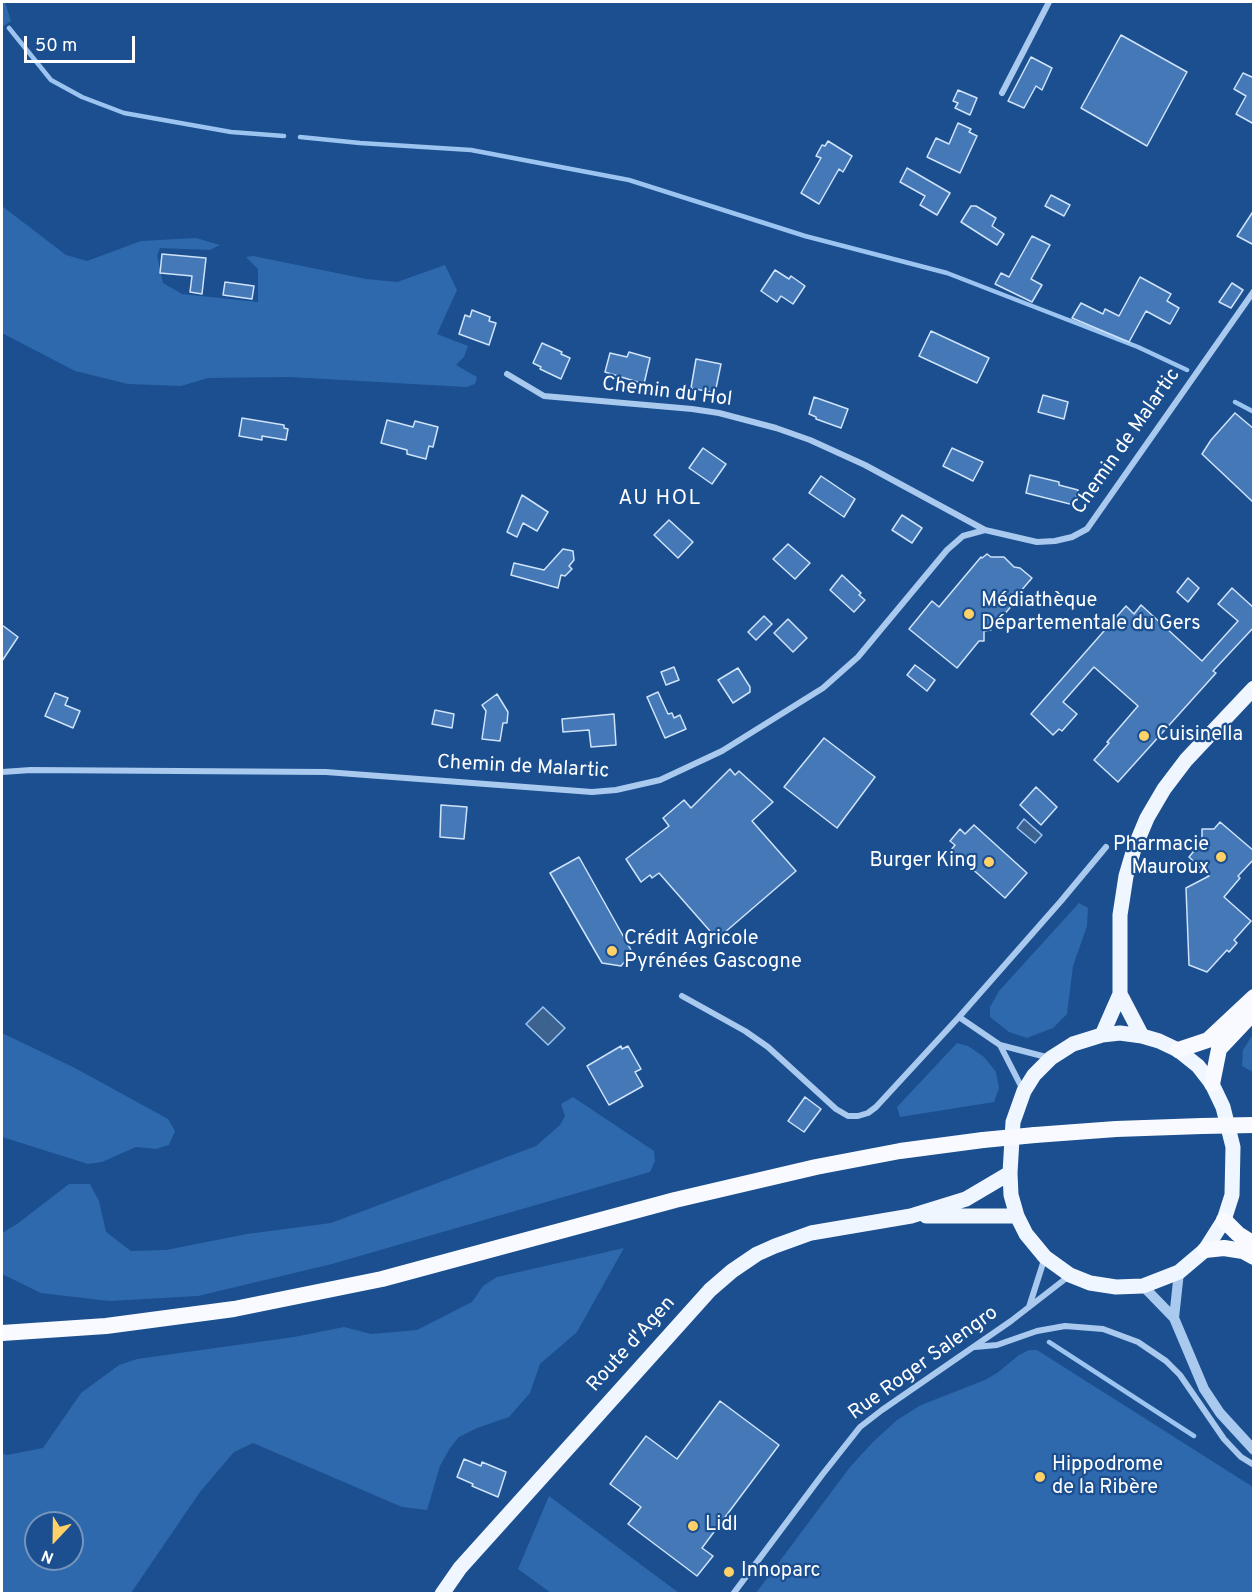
<!DOCTYPE html>
<html>
<head>
<meta charset="utf-8">
<style>
  body { margin:0 }
  #map { position:relative; width:1255px; height:1595px; overflow:hidden; background:#1b4f8f; font-family:Overpass,sans-serif }
  canvas { display:block }
  .frame { position:absolute; inset:0; border:3px solid #fff; pointer-events:none }
  .north { position:absolute; left:24px; top:1511px; width:60px; height:60px; box-sizing:border-box; background:#1b4f8f; border:2px solid #7695bc; border-radius:50%; rotate:202deg; font-size:16px; font-weight:700; line-height:24px; text-align:center; color:#fff }
  .north::after { content:''; display:block; margin:auto; width:21px; height:27px; background:#ffd166; clip-path:polygon(50% 0,100% 100%,50% 72%,0 100%) }
  .scale { position:absolute; left:24px; top:36px; width:111px; height:27px; box-sizing:border-box; border:3px solid #fff; border-top:0; padding-left:8px; font-size:18px; line-height:21px; white-space:nowrap; color:#fff; -webkit-text-stroke:4px #1b4f8f; paint-order:stroke }
</style>
</head>
<body>
<div id="map">
<canvas width="1255" height="1595"></canvas>
<div class="frame"></div>
<div class="north">N</div>
<div class="scale">50 m</div>
</div>
<script>
const g = document.querySelector('canvas').getContext('2d');
g.lineJoin = 'round';
function fillPath(path, color) { g.fillStyle = color; g.fill(path, 'evenodd'); }
const toPath = rows => new Path2D(rows.map(r => 'M' + r).join(''));
function strokePath(path, color, width, dash) { g.strokeStyle = color; g.lineWidth = width; g.lineCap = dash ? 'butt' : 'round'; g.setLineDash(dash || []); g.stroke(path); }
function write(font, color, halo, rows, align = 'center') {
  g.font = font + ' Overpass,sans-serif'; g.lineWidth = 4.5; g.setLineDash([]); g.textBaseline = 'middle'; g.strokeStyle = halo; g.fillStyle = color; for (const [text, x, y, turn = 0] of rows) {
    g.save(); g.translate(x, y); g.rotate((+turn || 0) * Math.PI / 180); g.textAlign = isNaN(turn) ? turn : align; if (halo) g.strokeText(text, 0, 0); g.fillText(text, 0, 0); g.restore();
  }
}
fillPath(toPath([
  [2,2,5,2,11,21,2,27],
  [2,206,66,255,87,261,141,241,196,238,220,245,210,250,160,248,157,256,163,283,182,294,258,302,258,269,246,257,253,256,366,279,397,282,445,265,457,290,437,334,468,346,464,357,456,365,477,377,475,384,466,387,289,377,208,378,181,386,128,384,75,371,2,333],
  [1079,903,1088,908,1087,926,1073,966,1067,1014,1053,1028,1027,1038,1009,1032,990,1017,990,1007,999,991],
  [2,1033,75,1068,168,1119,175,1131,169,1145,156,1149,136,1147,102,1162,88,1164,2,1137],
  [1253,1034,1253,1072,1242,1066,1243,1050],
  [957,1043,968,1046,984,1057,996,1072,999,1088,994,1102,900,1117,897,1107],
  [573,1097,654,1151,655,1161,650,1172,332,1264,198,1296,109,1301,41,1293,2,1274,2,1233,17,1224,69,1184,90,1184,99,1201,106,1232,131,1251,166,1250,247,1234,331,1223,536,1146,560,1125,565,1116,561,1104],
  [624,1248,577,1332,540,1364,530,1393,509,1417,477,1428,459,1437,450,1448,440,1466,427,1510,402,1507,253,1443,234,1452,200,1492,131,1593,2,1593,2,1453,7,1455,43,1448,81,1393,119,1365,137,1359,294,1337,344,1327,371,1334,417,1330,472,1302,483,1286,497,1277],
  [36,1523,72,1523,72,1559,36,1559],
  [1029,1350,1037,1350,1253,1487,1253,1593,756,1593,850,1467,873,1442,897,1420,921,1405,985,1380,997,1373,1019,1355],
  [549,1496,679,1593,551,1593,518,1569]
]), '#2e69ad');
const water = toPath([
  [1024,819,1042,835,1035,843,1017,828,1024,819],
  [543,1007,565,1028,548,1045,526,1024,543,1007]
]);
fillPath(water, '#3c6290');
strokePath(water, '#9cc4f0', 1.5);
strokePath(toPath([
  [9,28,51,80,82,97,124,113,231,132,284,136],
  [300,137,360,143,471,150,629,180,805,236,947,273,1138,347,1187,370],
  [1235,402,1254,412],
  [1049,1342,1194,1436]
]), '#9cc4f0', 4.5);
const building = toPath([
  [1121,35,1187,72,1147,146,1081,108,1121,35],
  [1031,57,1052,68,1042,90,1036,86,1024,108,1008,101,1031,57],
  [1243,73,1254,78,1254,124,1236,114,1246,96,1234,89,1243,73],
  [958,90,977,98,970,115,955,108,958,103,953,101,958,90],
  [958,123,971,129,969,132,977,136,960,173,927,157,936,138,949,144,958,123],
  [828,141,852,156,843,172,839,169,819,204,801,193,821,158,816,156,822,145,825,146,828,141],
  [907,168,950,193,937,215,920,205,925,196,900,182,907,168],
  [1051,195,1070,205,1064,216,1045,206,1051,195],
  [971,206,976,206,996,218,992,226,1004,234,997,245,961,222,971,206],
  [1254,210,1254,245,1237,236,1254,210],
  [1032,236,1050,245,1031,279,1042,285,1032,302,995,284,1001,273,1009,277,1032,236],
  [162,254,206,258,202,294,190,292,192,276,160,273,162,254],
  [775,270,789,279,791,276,805,286,793,304,781,296,777,302,761,291,775,270],
  [1140,277,1171,294,1167,301,1179,308,1170,324,1146,311,1129,342,1072,318,1081,303,1103,314,1105,309,1119,316,1140,277],
  [225,282,254,286,252,299,223,295,225,282],
  [1232,283,1243,290,1231,308,1219,302,1232,283],
  [472,310,490,317,489,321,496,323,489,345,459,334,465,315,470,317,472,310],
  [931,331,989,358,977,383,919,356,931,331],
  [542,343,562,352,561,354,570,358,561,379,540,369,541,367,533,363,542,343],
  [629,352,650,358,644,384,605,372,610,353,627,357,629,352],
  [696,359,721,364,715,393,691,388,696,359],
  [1043,395,1068,402,1064,419,1038,412,1043,395],
  [814,397,848,409,841,428,816,419,816,417,809,414,814,397],
  [1235,413,1254,429,1254,503,1202,454,1211,440,1235,413],
  [242,418,284,425,284,428,288,429,286,440,262,436,262,440,239,436,242,418],
  [387,420,413,427,415,421,438,427,433,447,429,446,426,459,407,454,407,450,381,443,387,420],
  [703,448,726,464,712,484,689,468,703,448],
  [952,448,983,462,973,481,943,466,952,448],
  [1030,475,1059,482,1059,485,1078,490,1074,505,1026,493,1030,475],
  [821,476,855,499,844,517,809,493,821,476],
  [522,495,548,512,537,531,523,523,517,537,507,532,522,495],
  [902,515,922,528,912,543,892,530,902,515],
  [669,520,693,542,678,558,654,535,669,520],
  [788,544,810,563,795,579,773,559,788,544],
  [563,549,573,551,574,560,569,566,572,569,565,576,561,575,558,588,511,575,514,563,544,570,563,549],
  [987,554,991,557,1004,557,1014,567,1020,568,1032,578,1020,592,1022,594,1001,618,995,619,996,625,990,625,991,630,984,631,984,641,979,641,957,668,909,629,932,601,939,607,981,557,982,558,987,554],
  [842,575,861,593,859,595,865,600,854,612,830,590,842,575],
  [1188,578,1199,588,1188,602,1177,592,1188,578],
  [1232,588,1254,608,1254,627,1213,671,1216,673,1118,782,1094,760,1109,743,1107,742,1138,706,1094,667,1063,702,1077,714,1062,731,1059,729,1053,735,1031,714,1126,606,1134,614,1141,605,1202,661,1238,621,1218,604,1232,588],
  [764,616,772,624,756,640,748,632,764,616],
  [788,619,807,638,793,652,774,633,788,619],
  [2,625,18,637,2,661,2,625],
  [915,665,935,680,927,691,907,675,915,665],
  [674,667,679,680,666,685,661,672,674,667],
  [738,668,750,687,750,692,733,703,718,680,738,668],
  [658,692,668,714,672,713,674,718,680,715,686,729,665,738,647,697,658,692],
  [55,693,68,698,65,705,80,711,73,728,45,716,55,693],
  [497,694,508,712,507,723,503,723,500,741,482,739,486,711,482,705,497,694],
  [435,710,454,714,452,728,432,724,435,710],
  [614,714,616,745,591,747,589,730,563,732,562,719,614,714],
  [824,738,875,777,837,828,784,787,824,738],
  [730,769,735,775,739,771,773,802,752,821,796,871,717,939,659,873,652,878,650,875,641,882,626,859,669,826,663,818,684,800,691,808,730,769],
  [1036,787,1057,807,1041,825,1020,805,1036,787],
  [441,805,467,807,464,839,440,837,441,805],
  [1220,822,1254,851,1254,859,1238,876,1240,878,1224,897,1251,921,1234,940,1237,943,1229,952,1227,950,1207,972,1189,965,1186,888,1209,876,1189,857,1202,841,1202,829,1214,829,1220,822],
  [974,825,1027,873,1005,898,951,850,955,845,950,841,960,829,965,834,974,825],
  [579,857,631,950,627,952,626,960,621,966,602,963,550,873,579,857],
  [621,1046,622,1049,628,1046,641,1069,635,1072,643,1086,609,1105,587,1066,621,1046],
  [805,1097,821,1109,804,1132,788,1121,805,1097],
  [720,1401,779,1445,702,1548,713,1556,697,1576,628,1524,641,1507,610,1484,646,1436,677,1459,720,1401],
  [464,1459,481,1466,482,1462,506,1472,498,1497,472,1486,473,1484,457,1477,464,1459]
]);
fillPath(building, '#4478b7');
strokePath(building, '#cfe3fa', 1.5);
strokePath(toPath([
  [1002,93,1049,2],
  [507,374,544,396,692,409,719,413,776,428,810,440,865,465,985,530],
  [2,772,31,770,326,772,592,792,616,790,660,780,722,751,823,688,858,657,947,550,963,536,985,530,1037,542,1055,541,1072,537,1087,529,1254,291],
  [682,996,745,1031,768,1047,836,1109,848,1116,858,1116,868,1113,876,1107,959,1017,1061,901,1106,847],
  [959,1017,1000,1045,1050,1058],
  [1000,1045,1023,1090],
  [1029,1307,1045,1257],
  [975,1347,997,1345,1037,1331,1065,1326,1103,1329,1138,1342,1166,1361,1180,1375,1224,1439,1241,1457,1254,1465],
  [733,1594,822,1475,860,1427,882,1410,1011,1321,1069,1276]
]), '#a9c9ee', 6);
strokePath(toPath([
  [1143,1286,1174,1318,1204,1389,1220,1413,1254,1450],
  [1174,1318,1179,1272]
]), '#a9c9ee', 10);
strokePath(toPath([
  [1120,994,1142,1036],
  [1120,1033,1142,1036,1159,1041,1178,1050,1198,1066,1212,1084,1223,1107,1233,1147,1232,1195,1224,1220,1205,1250,1179,1272,1143,1286,1116,1287,1090,1283,1070,1275,1045,1257,1026,1234,1017,1216,1011,1195,1010,1173,1013,1122,1024,1091,1034,1075,1051,1058,1073,1044,1102,1035,1120,1033],
  [1102,1035,1120,994,1120,915,1126,876,1134,849,1147,818,1164,789,1186,760,1254,688],
  [926,1216,1017,1216],
  [442,1594,460,1568,587,1427,710,1290,732,1271,757,1254,775,1246,811,1233,911,1216,966,1199,1010,1173]
]), '#f0f6ff', 15);
strokePath(toPath([
  [1178,1050,1208,1040,1254,997],
  [1212,1084,1219,1049,1254,1012],
  [1035,1135,1116,1129,1202,1126],
  [1224,1220,1238,1234,1254,1244],
  [1205,1250,1224,1248,1243,1251,1254,1257],
  [2,1333,106,1326,234,1309,382,1279,675,1200,816,1167,900,1151,983,1140]
]), '#f8faff', 16);
strokePath(toPath([
  [1202,1126,1253,1125],
  [983,1140,1035,1135]
]), '#f8faff', 16);
for (const [x, y, r, color] of [
  [969,614,6,"#ffd166"],
  [1144,736,6,"#ffd166"],
  [1221,857,6,"#ffd166"],
  [989,862,6,"#ffd166"],
  [612,951,6,"#ffd166"],
  [1040,1477,6,"#ffd166"],
  [693,1526,6,"#ffd166"],
  [729,1572,6,"#ffd166"]
]) { const dot = new Path2D(); dot.arc(x, y, r, 0, 2 * Math.PI); g.fillStyle = color; g.fill(dot); strokePath(dot, '#1b4f8f', 2); }
write('20px', '#fff', '#1b4f8f', [
  ["Chemin du Hol",667,393,7],
  ["Chemin de Malartic",1127,442,-55],
  ["Chemin de Malartic",523,768,3],
  ["Route d'Agen",632,1345,-48],
  ["Rue Roger Salengro",924,1364,-36]
]);
write('20px', '#fff', '#1b4f8f', [
  ["Médiathèque",981,602],
  ["Départementale du Gers",981,625],
  ["Cuisinella",1156,736],
  ["Pharmacie",1209,846,"right"],
  ["Mauroux",1209,869,"right"],
  ["Burger King",977,862,"right"],
  ["Crédit Agricole",624,940],
  ["Pyrénées Gascogne",624,963],
  ["Hippodrome",1052,1466],
  ["de la Ribère",1052,1489],
  ["Lidl",705,1526],
  ["Innoparc",741,1572]
], 'left');
g.letterSpacing = '1.5px';
write('21px', '#fff', '#1b4f8f', [
  ["AU HOL",660,500]
]);
g.letterSpacing = '0px';
</script>
</body>
</html>
